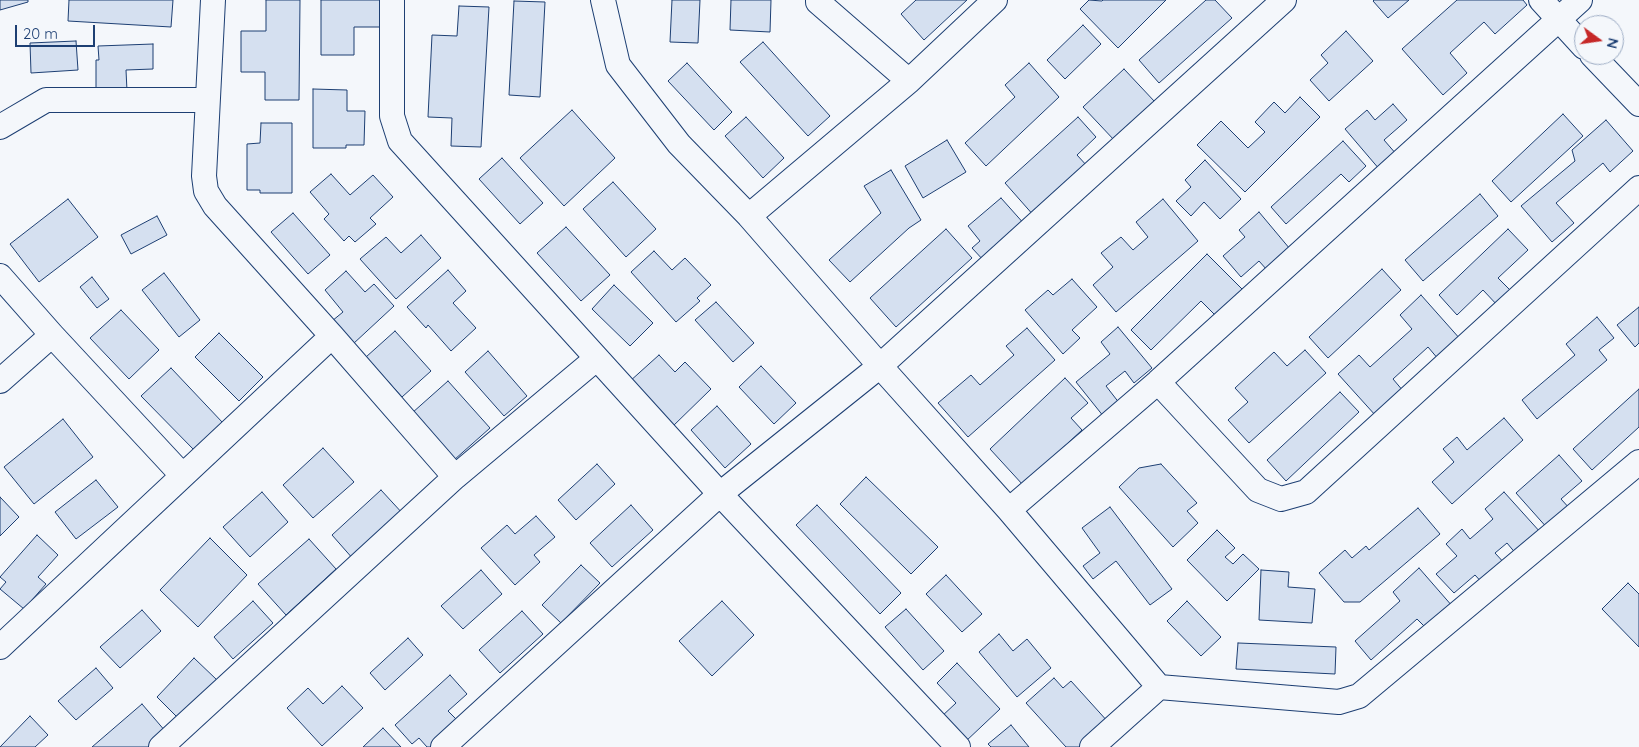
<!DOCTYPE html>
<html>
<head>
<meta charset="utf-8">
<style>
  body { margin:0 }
  #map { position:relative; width:1639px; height:747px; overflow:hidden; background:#f4f7fb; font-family:Quicksand,sans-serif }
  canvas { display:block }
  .north { position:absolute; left:1574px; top:15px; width:50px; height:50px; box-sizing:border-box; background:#f4f7fb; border:1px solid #9eadc5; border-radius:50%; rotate:104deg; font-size:14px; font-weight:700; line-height:20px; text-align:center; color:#1d3f73 }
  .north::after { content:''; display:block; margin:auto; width:18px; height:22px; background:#c62828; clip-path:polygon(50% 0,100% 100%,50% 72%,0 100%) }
  .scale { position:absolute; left:15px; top:25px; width:80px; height:22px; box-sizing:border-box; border:2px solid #1d3f73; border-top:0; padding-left:6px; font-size:15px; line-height:18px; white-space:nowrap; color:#1d3f73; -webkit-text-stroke:4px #f4f7fb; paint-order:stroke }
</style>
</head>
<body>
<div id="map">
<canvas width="1639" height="747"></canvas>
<div class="north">N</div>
<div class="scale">20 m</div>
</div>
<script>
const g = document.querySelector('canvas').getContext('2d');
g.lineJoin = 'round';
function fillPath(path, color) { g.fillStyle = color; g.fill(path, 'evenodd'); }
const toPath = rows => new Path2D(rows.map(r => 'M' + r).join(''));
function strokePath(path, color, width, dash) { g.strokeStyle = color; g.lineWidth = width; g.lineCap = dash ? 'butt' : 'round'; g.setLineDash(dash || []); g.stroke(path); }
const building = toPath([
  [0,0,28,0,28,2,0,10,0,0],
  [69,0,173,0,171,27,68,21,69,0],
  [266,0,300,0,299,100,265,100,265,72,241,72,241,31,266,31,266,0],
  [321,0,384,0,384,27,354,27,354,55,321,55,321,0],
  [672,0,700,0,698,43,670,42,672,0],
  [731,0,771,0,770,32,730,30,731,0],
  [916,0,967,0,924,40,901,14,916,0],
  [1089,0,1102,1,1103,0,1166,0,1118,48,1080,9,1089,0],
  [1206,0,1215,0,1232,18,1159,83,1139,60,1206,0],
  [1374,0,1409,0,1388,18,1373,1,1374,0],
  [1457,0,1523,0,1527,5,1495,34,1484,22,1450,53,1467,73,1443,95,1402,49,1457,0],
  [514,1,545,2,540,97,509,95,514,1],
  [459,6,489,7,481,147,451,146,452,118,428,117,432,35,457,36,459,6],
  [1083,25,1101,44,1065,79,1047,60,1083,25],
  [1346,31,1373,61,1329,101,1310,80,1328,63,1321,55,1346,31],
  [76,41,78,70,31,73,30,43,76,41],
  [763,42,830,116,808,136,740,62,763,42],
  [153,44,153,69,126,70,127,91,96,91,96,60,99,60,98,46,153,44],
  [687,63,732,112,714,130,668,81,687,63],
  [1029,63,1059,97,986,166,965,143,1015,97,1005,85,1029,63],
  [1124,69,1155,102,1115,141,1083,107,1124,69],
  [313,89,347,90,347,111,365,111,364,145,346,145,346,148,313,148,313,89],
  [1300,97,1320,117,1245,192,1197,145,1221,121,1248,148,1265,132,1255,122,1274,102,1285,113,1300,97],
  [1393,104,1407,120,1384,140,1397,155,1380,170,1345,129,1367,110,1375,120,1393,104],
  [572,110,615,158,564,206,520,158,572,110],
  [1563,114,1583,136,1511,202,1492,181,1563,114],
  [746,117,784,158,763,178,725,136,746,117],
  [1078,117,1096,137,1077,155,1088,167,1035,217,1005,183,1078,117],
  [1606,120,1633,151,1610,172,1603,163,1556,203,1574,223,1552,242,1521,206,1575,161,1572,150,1606,120],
  [261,123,292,123,292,193,260,193,260,190,247,190,247,144,260,143,261,123],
  [947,140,966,172,923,198,905,166,947,140],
  [1343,141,1366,166,1349,182,1341,174,1286,224,1271,207,1343,141],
  [502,158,543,203,520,224,479,179,502,158],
  [1205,160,1241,199,1220,219,1204,202,1191,216,1176,201,1191,187,1185,180,1205,160],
  [891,170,921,220,909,228,850,282,829,260,881,213,864,186,891,170],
  [331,174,350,195,373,175,393,197,370,218,376,224,355,242,349,236,344,241,324,219,329,214,310,192,331,174],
  [613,182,656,229,626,257,583,209,613,182],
  [1480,194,1498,216,1423,281,1405,260,1480,194],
  [1001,198,1026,226,985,262,972,248,980,241,968,226,1001,198],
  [68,199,98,237,39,282,10,244,68,199],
  [1163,199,1198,241,1116,312,1093,285,1113,267,1101,253,1121,237,1133,250,1148,237,1136,222,1163,199],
  [1259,212,1290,249,1267,270,1259,261,1241,277,1223,256,1245,237,1239,230,1259,212],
  [293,213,330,255,308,274,271,232,293,213],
  [157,216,167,235,131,254,121,235,157,216],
  [566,227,610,275,581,301,537,253,566,227],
  [946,229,972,258,896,327,870,298,946,229],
  [1508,229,1528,250,1498,278,1513,293,1499,307,1483,290,1457,315,1439,295,1508,229],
  [421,235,441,258,396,299,360,259,386,237,401,253,421,235],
  [654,251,672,270,685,258,711,285,697,298,700,301,676,322,631,272,654,251],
  [1207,254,1244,291,1218,318,1201,301,1151,350,1131,330,1207,254],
  [1382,269,1401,290,1328,358,1309,337,1382,269],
  [448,270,466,291,453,303,476,328,451,351,428,325,426,328,407,307,448,270],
  [346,271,365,292,374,284,394,306,353,344,332,321,343,312,325,290,346,271],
  [164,273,200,320,179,337,142,290,164,273],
  [92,277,109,299,97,308,80,287,92,277],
  [1072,279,1097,307,1072,330,1080,338,1063,354,1025,310,1048,290,1053,295,1072,279],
  [614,285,653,323,630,346,592,309,614,285],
  [1421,295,1461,340,1439,360,1428,347,1393,379,1404,392,1376,416,1338,374,1359,355,1370,367,1412,329,1400,315,1421,295],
  [716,302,754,343,733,362,695,320,716,302],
  [1639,307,1639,343,1635,347,1617,325,1639,307],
  [121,310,159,350,129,379,90,338,121,310],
  [1597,317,1614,338,1599,350,1607,360,1537,419,1522,400,1575,355,1566,344,1597,317],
  [1118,327,1152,368,1134,383,1125,371,1106,386,1120,404,1104,417,1076,382,1110,354,1101,342,1118,327],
  [1027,328,1055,360,968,437,938,403,971,375,980,385,1014,355,1006,346,1027,328],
  [395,331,431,371,402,397,366,357,395,331],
  [219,333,263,377,239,401,195,357,219,333],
  [1305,350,1326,373,1249,443,1228,420,1248,402,1235,388,1274,352,1287,366,1305,350],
  [488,351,527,396,504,416,465,372,488,351],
  [659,355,675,372,685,362,711,389,671,428,629,382,659,355],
  [761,366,796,403,774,424,739,387,761,366],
  [171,368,223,423,195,451,141,396,171,368],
  [1065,378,1088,403,1071,418,1082,430,1023,485,990,449,1065,378],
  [448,381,490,428,454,460,412,413,448,381],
  [1639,389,1639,427,1592,470,1573,449,1639,389],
  [1340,392,1359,412,1286,481,1267,460,1340,392],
  [717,406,751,444,725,468,691,430,717,406],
  [1504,418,1523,440,1452,504,1432,482,1454,462,1443,449,1457,437,1467,450,1504,418],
  [63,419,93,457,34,504,4,467,63,419],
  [323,448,354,482,313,518,283,485,323,448],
  [1559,455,1582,481,1561,499,1571,510,1549,530,1516,493,1559,455],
  [597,464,615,484,576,520,558,500,597,464],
  [1161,464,1197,503,1187,511,1198,523,1173,547,1119,487,1139,468,1161,464],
  [866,477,938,547,911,574,840,504,866,477],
  [96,480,118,507,76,539,55,512,96,480],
  [381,490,404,515,354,560,332,535,381,490],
  [262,492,288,522,250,557,223,527,262,492],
  [1504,492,1541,533,1517,555,1507,543,1495,553,1507,566,1485,586,1475,575,1454,593,1436,574,1457,556,1446,544,1462,529,1470,539,1493,519,1485,509,1504,492],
  [0,497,19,517,0,536,0,497],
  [631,505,653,530,612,567,590,543,631,505],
  [817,505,901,593,880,614,796,525,817,505],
  [1110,507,1172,589,1150,605,1116,561,1093,579,1083,566,1100,553,1082,528,1110,507],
  [1418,508,1440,534,1360,602,1344,602,1319,573,1345,550,1352,558,1366,546,1369,550,1418,508],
  [536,516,555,537,534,555,540,562,515,585,481,548,507,525,515,534,536,516],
  [1217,530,1235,548,1225,557,1233,564,1243,554,1259,569,1227,601,1187,560,1217,530],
  [37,535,58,555,38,577,46,584,24,609,0,589,6,582,0,577,37,535],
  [210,538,247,575,198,627,160,590,210,538],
  [309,539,336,569,286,615,258,584,309,539],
  [581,565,600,583,561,623,542,605,581,565],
  [1419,568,1453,607,1428,630,1417,619,1371,660,1355,641,1400,601,1393,592,1419,568],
  [481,570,502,594,463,629,441,606,481,570],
  [1261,570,1289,572,1288,587,1315,589,1312,623,1259,620,1261,570],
  [946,575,982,614,962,632,926,594,946,575],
  [1628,583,1639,594,1639,647,1602,609,1628,583],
  [253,601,273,623,233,659,214,637,253,601],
  [722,601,754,635,712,676,679,641,722,601],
  [1187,601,1221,637,1201,656,1167,621,1187,601],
  [906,609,944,651,923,670,885,627,906,609],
  [142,610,161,631,120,668,100,647,142,610],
  [522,611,543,634,500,673,479,650,522,611],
  [999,634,1013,651,1027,639,1051,668,1017,697,979,652,999,634],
  [408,638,423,655,385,690,370,673,408,638],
  [1238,643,1336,647,1335,674,1236,669,1238,643],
  [194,658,217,680,179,719,157,697,194,658],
  [957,663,1000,709,965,742,941,717,956,703,937,683,957,663],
  [96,668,113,688,76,720,58,701,96,668],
  [450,675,467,694,448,711,458,721,430,747,427,747,419,738,412,744,395,725,450,675],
  [1054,678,1063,688,1071,681,1109,723,1083,747,1066,747,1026,703,1054,678],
  [342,686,363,708,322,746,287,708,308,688,323,704,342,686],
  [142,704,166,732,149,747,92,747,142,704],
  [30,716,48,735,35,747,0,747,30,716],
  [1011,725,1029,747,991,747,988,744,1011,725],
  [383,728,401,747,363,747,383,728]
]);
fillPath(building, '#d5e0f0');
strokePath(building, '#1d3f73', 1);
const minor = toPath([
  [213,0,204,176,206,191,215,206,332,336,455,477],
  [392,0,392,116,400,141,720,494,958,747],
  [603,0,618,65,679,144,749,216,880,366,1009,510,1159,687,1339,702,1359,696,1639,462],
  [818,0,818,2,909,81],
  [1541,0,1584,47],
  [1592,55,1639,104],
  [0,127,46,100,207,100],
  [749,216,909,81,995,0],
  [0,276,52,335,182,475],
  [0,381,52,335],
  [1158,382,1258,490,1281,499,1306,492,1639,188],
  [1009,510,1158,382,1580,0],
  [0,647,332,336],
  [161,747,455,477,596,359],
  [443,747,720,494,880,366,1284,0],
  [1092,747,1159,687]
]);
strokePath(minor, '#1d3f73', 26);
strokePath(minor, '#f4f7fb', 24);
</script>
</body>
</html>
